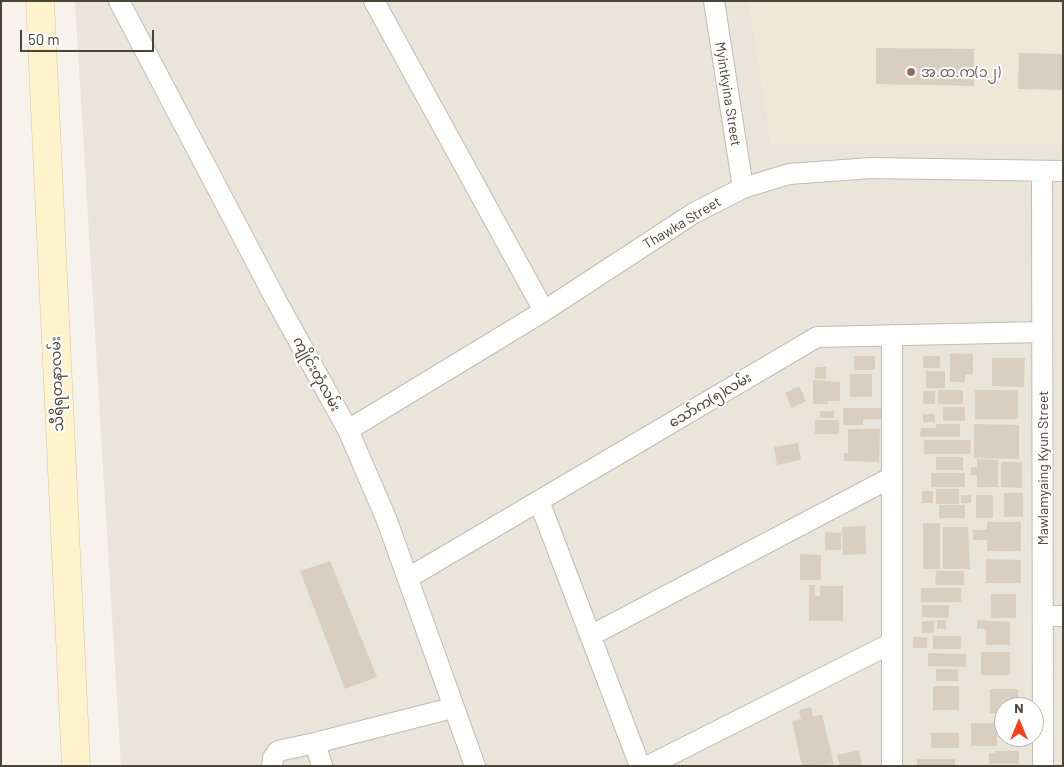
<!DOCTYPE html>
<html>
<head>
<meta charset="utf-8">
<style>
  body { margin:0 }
  #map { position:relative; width:1064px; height:767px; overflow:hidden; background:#f6f3ec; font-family:Barlow,sans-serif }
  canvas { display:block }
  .frame { position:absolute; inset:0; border:2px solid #4b4439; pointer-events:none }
  .north { position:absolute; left:994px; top:697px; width:50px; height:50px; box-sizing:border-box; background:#fff; border:1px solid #b7b4b0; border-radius:50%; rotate:0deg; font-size:14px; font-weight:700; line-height:20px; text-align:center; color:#4b4439 }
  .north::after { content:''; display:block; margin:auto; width:18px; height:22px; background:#fc3f1d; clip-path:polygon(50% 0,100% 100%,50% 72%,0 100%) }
  .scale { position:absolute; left:20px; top:30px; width:134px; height:22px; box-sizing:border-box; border:2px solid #4b4439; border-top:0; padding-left:6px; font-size:15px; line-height:18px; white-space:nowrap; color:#4b4439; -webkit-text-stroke:4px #fff; paint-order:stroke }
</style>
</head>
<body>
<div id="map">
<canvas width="1064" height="767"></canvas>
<div class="frame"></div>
<div class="north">N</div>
<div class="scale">50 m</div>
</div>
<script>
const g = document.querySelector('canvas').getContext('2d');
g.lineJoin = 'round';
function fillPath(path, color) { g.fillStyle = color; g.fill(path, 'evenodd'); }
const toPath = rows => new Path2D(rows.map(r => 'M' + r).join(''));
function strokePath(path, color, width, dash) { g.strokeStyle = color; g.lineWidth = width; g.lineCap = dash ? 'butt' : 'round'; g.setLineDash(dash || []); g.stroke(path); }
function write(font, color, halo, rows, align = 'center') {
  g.font = font + ' Barlow,"Noto Sans Myanmar",sans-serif'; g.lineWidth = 4; g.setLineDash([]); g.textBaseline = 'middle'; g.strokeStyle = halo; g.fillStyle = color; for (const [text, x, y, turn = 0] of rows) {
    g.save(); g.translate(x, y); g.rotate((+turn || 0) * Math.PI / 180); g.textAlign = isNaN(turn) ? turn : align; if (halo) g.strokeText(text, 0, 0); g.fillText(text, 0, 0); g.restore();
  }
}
fillPath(toPath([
  [75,1,1063,1,1063,766,121,766],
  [1004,707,1034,707,1034,737,1004,737]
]), '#eae5da');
fillPath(toPath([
  [748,1,1063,1,1063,143,771,144]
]), '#efe8d6');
fillPath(toPath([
  [876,48,974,49,974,86,876,84],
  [1019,53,1063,54,1063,90,1018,89],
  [950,353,973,354,973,374,965,374,965,382,950,382],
  [854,356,875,356,875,370,854,370],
  [923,356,940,356,940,368,923,368],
  [992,358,1025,358,1024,387,992,386],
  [815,367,826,367,826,379,815,379],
  [926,371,945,371,945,388,926,388],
  [850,374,872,374,872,397,850,397],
  [813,380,840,382,840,401,828,401,828,404,813,404],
  [799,386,806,401,792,408,785,393],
  [938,390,963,390,963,404,938,404],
  [975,390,1018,390,1018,419,975,419],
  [923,391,935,391,935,404,923,404],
  [943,407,965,407,965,421,943,421],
  [843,408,883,408,883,419,863,419,863,425,843,425],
  [820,411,834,411,834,418,820,418],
  [923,414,935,414,935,422,923,422],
  [815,420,839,420,839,434,815,434],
  [936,424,960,424,960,437,920,437,921,428,936,428],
  [974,424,1019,425,1019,459,974,458],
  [848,429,880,429,879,462,844,461,844,453,848,453],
  [924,440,971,440,970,454,924,454],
  [798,443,801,460,777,465,774,447],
  [936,457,963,457,963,470,936,470],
  [977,459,998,460,998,487,977,487,977,475,971,475,971,467,977,467],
  [1001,462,1022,462,1022,488,1001,487],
  [931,473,965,473,965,487,931,487],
  [936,489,959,489,959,504,936,504],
  [922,491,933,491,933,503,922,503],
  [1004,493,1023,493,1023,517,1004,517],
  [961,495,971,495,971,503,961,503],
  [976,495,993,495,993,518,976,518],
  [939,505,965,505,965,518,939,518],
  [987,522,1021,522,1021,551,987,551,987,540,973,540,973,530,987,530],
  [923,523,940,523,940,569,923,569],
  [865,526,866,554,843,555,842,527],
  [943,527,968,527,970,569,943,569],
  [825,532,841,533,841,550,825,550],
  [800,554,821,555,821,580,800,580],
  [986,559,1021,560,1021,583,986,583],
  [330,561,377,677,345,689,300,571],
  [936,571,964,571,964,585,935,585],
  [809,585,815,585,815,596,820,596,820,586,843,586,843,621,809,621],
  [921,588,961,588,961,602,921,602],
  [991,594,1016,594,1016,618,991,618],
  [922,605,949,605,949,618,922,617],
  [937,620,946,620,946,629,937,629],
  [977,620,1010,622,1010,645,986,645,986,629,977,629],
  [922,621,934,621,934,633,922,633],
  [933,636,961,636,961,649,933,649],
  [913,637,927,637,927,648,913,648],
  [981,652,1010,652,1010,675,981,675],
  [928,653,966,654,966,667,928,666],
  [936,669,958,669,958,681,936,681],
  [933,686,959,686,959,710,933,710],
  [990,689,1018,689,1018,707,1004,707,1004,713,990,713],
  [811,707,813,716,822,715,834,764,802,766,792,721,801,719,799,710],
  [971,723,997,723,997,746,971,746],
  [931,733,959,733,959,748,931,748],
  [859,750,862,766,840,766,837,755],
  [995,751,1019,751,1019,764,989,764,989,753,995,753],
  [917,759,955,759,955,766,917,766]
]), '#d8cfc1');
const minor = toPath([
  [119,1,276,300,348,430,386,518,475,766],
  [374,1,544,311],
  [714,1,743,188],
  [1042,171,1043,766],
  [348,430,544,311,694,213,743,188,789,174,871,168,1063,171],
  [539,501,640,766],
  [408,578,817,337,1042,332],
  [1043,616,1063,616],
  [590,636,892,477],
  [272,766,273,758,278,751,315,743],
  [322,766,315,743,452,708],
  [648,766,892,643],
  [892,766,892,335]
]);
const secondary = toPath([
  [40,1,76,766]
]);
strokePath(minor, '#c2bbae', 22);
strokePath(secondary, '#d6c79b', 29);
strokePath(minor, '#fff', 20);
strokePath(secondary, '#fff3cd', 28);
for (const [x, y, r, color] of [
  [911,72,5,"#8d6e63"]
]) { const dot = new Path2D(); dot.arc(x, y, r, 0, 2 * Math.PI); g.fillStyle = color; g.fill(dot); strokePath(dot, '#fff', 2); }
write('14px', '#785e54', '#fff', [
  ["အ.ထ.က(၁၂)",921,72]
], 'left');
write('14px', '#4b4439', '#fff', [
  ["Myintkyina Street",728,94,81],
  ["Thawka Street",682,223,-31],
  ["ကျိုင်းတုံလမ်း",317,374,61],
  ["သီရိရတနာလမ်း",57,384,-92],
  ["သော်က(၅)လမ်း",710,400,-31],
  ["Mawlamyaing Kyun Street",1043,468,-90]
]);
</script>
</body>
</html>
